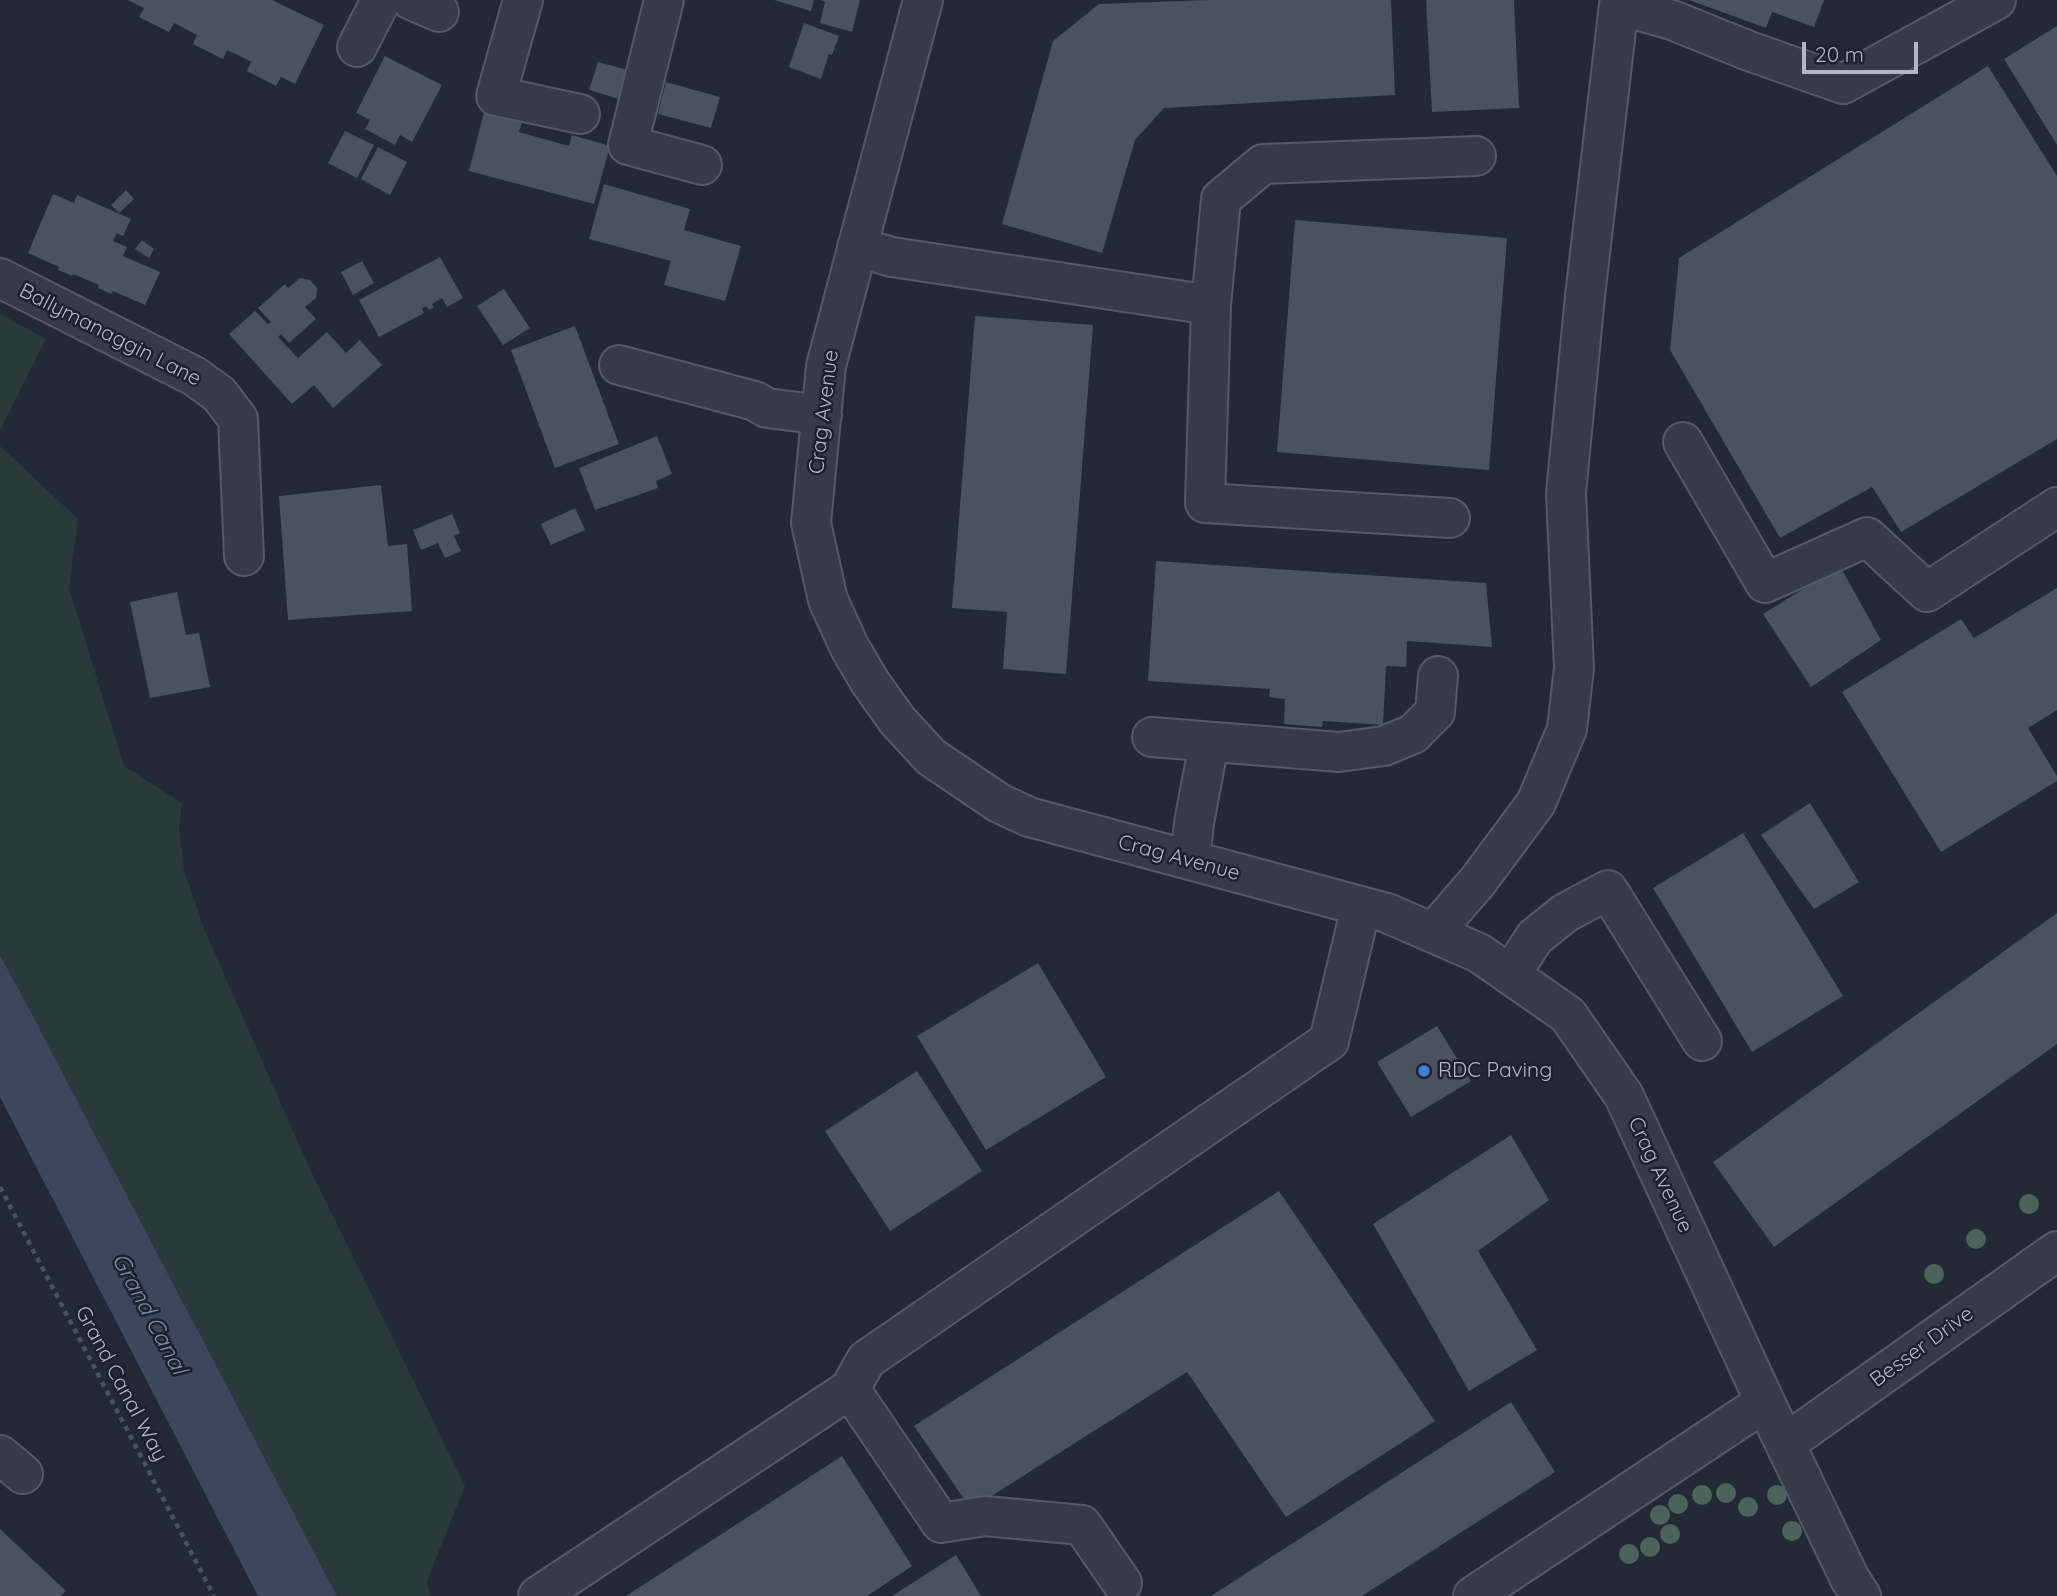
<!DOCTYPE html>
<html>
<head>
<meta charset="utf-8">
<style>
  body { margin:0 }
  #map { position:relative; width:2057px; height:1596px; overflow:hidden; background:#232a36; font-family:Quicksand,sans-serif }
  canvas { display:block }
  .scale { position:absolute; left:1802px; top:42px; width:116px; height:32px; box-sizing:border-box; border:4px solid #b1b7c3; border-top:0; padding-left:9px; font-size:21px; line-height:24px; white-space:nowrap; color:#b1b7c3; -webkit-text-stroke:5px #1c212b; paint-order:stroke }
</style>
</head>
<body>
<div id="map">
<canvas width="2057" height="1596"></canvas>
<div class="scale">20 m</div>
</div>
<script>
const g = document.querySelector('canvas').getContext('2d');
g.lineJoin = 'round';
function fillPath(path, color) { g.fillStyle = color; g.fill(path, 'evenodd'); }
const toPath = rows => new Path2D(rows.map(r => 'M' + r).join(''));
function strokePath(path, color, width, dash) { g.strokeStyle = color; g.lineWidth = width; g.lineCap = dash ? 'butt' : 'round'; g.setLineDash(dash || []); g.stroke(path); }
function write(font, color, halo, rows, align = 'center') {
  g.font = font + ' Quicksand,sans-serif'; g.lineWidth = 5; g.setLineDash([]); g.textBaseline = 'middle'; g.strokeStyle = halo; g.fillStyle = color; for (const [text, x, y, turn = 0] of rows) {
    g.save(); g.translate(x, y); g.rotate((+turn || 0) * Math.PI / 180); g.textAlign = isNaN(turn) ? turn : align; if (halo) g.strokeText(text, 0, 0); g.fillText(text, 0, 0); g.restore();
  }
}
fillPath(toPath([
  [0,314,46,339,0,431],
  [0,446,78,519,69,588,124,766,182,803,179,829,184,870,205,931,308,1165,465,1486,427,1581,430,1596,337,1596,0,954]
]), '#293a3b');
fillPath(toPath([
  [0,955,18,988,337,1596,258,1596,0,1097]
]), '#3a475d');
fillPath(toPath([
  [127,0,272,0,324,25,295,84,281,77,276,86,247,71,251,62,240,56,227,50,223,59,193,44,197,35,174,23,169,32,139,17,144,8],
  [774,0,814,0,811,11],
  [820,0,860,0,852,32,820,23,825,2],
  [1209,0,1391,0,1395,95,1164,108,1135,140,1102,253,1002,224,1053,41,1099,4],
  [1426,0,1514,0,1519,108,1432,112],
  [1689,0,1824,0,1814,27,1772,12,1766,28],
  [804,23,839,36,832,55,829,54,821,79,789,67],
  [2057,26,2057,145,2004,59],
  [385,56,442,85,412,142,400,135,395,145,365,129,370,120,356,113],
  [598,62,628,70,619,99,589,90],
  [1988,66,2057,176,2057,439,1901,532,1872,487,1780,538,1670,350,1679,258],
  [666,82,720,97,711,128,658,114],
  [484,112,522,122,519,132,569,146,572,135,610,146,594,204,469,171],
  [345,131,374,145,357,178,328,163],
  [378,147,407,162,390,195,361,179],
  [604,184,690,209,684,230,741,246,725,301,664,285,671,261,589,239],
  [126,190,134,199,119,213,111,205],
  [53,194,74,203,77,195,131,219,123,236,117,233,113,241,127,247,123,256,160,272,145,305,113,291,111,294,98,288,99,285,73,274,72,276,58,270,59,267,28,253],
  [1295,220,1507,238,1489,470,1277,452],
  [142,240,154,249,149,258,135,249],
  [440,257,463,298,447,307,442,298,432,304,434,307,429,310,426,306,422,309,424,313,379,337,359,300],
  [362,261,374,283,353,295,341,272],
  [300,278,310,280,317,288,316,298,305,307,316,319,289,343,281,334,278,337,298,358,327,332,346,353,360,340,382,365,333,408,314,385,292,404,229,334,255,311,268,324,271,322,258,308,285,284,288,288],
  [504,289,530,328,503,345,477,306],
  [975,316,1093,325,1066,674,1003,669,1007,612,952,608],
  [575,326,619,444,555,468,511,350],
  [657,436,672,474,656,481,658,488,595,510,579,468],
  [381,485,388,546,407,544,412,611,288,620,279,496],
  [575,508,585,530,551,545,541,524],
  [452,514,460,533,454,536,461,551,445,558,438,543,421,550,413,530],
  [1156,561,1486,583,1492,647,1407,641,1406,667,1386,666,1383,725,1323,721,1322,727,1284,724,1285,699,1269,697,1270,689,1148,681],
  [1840,566,1881,640,1811,687,1763,614],
  [2057,588,2057,710,2028,728,2057,776,2057,781,1941,852,1842,692,1961,619,1974,638],
  [177,592,186,635,199,633,210,687,150,698,130,602],
  [1810,803,1859,882,1814,909,1761,835],
  [1743,833,1843,996,1752,1052,1653,888],
  [2057,913,2057,1044,1774,1247,1713,1162],
  [1038,963,1106,1077,986,1150,917,1036],
  [1437,1026,1471,1081,1411,1117,1377,1062],
  [917,1071,982,1171,890,1231,825,1131],
  [1511,1135,1549,1200,1478,1251,1537,1350,1469,1391,1373,1224],
  [1279,1191,1435,1421,1286,1517,1187,1372,971,1509,914,1426],
  [1511,1402,1555,1472,1362,1596,1211,1596],
  [842,1456,912,1566,867,1596,626,1596],
  [0,1529,66,1591,61,1596,0,1596],
  [956,1555,981,1596,892,1596]
]), '#4a515f');
const minor = toPath([
  [411,0,439,12],
  [523,0,496,96,580,114],
  [664,0,628,145,702,165],
  [923,0,826,366,811,523,828,600,850,648,870,682,897,720,931,757,999,803,1029,817,1387,913,1479,953,1568,1015,1624,1096,1765,1402,1850,1579,1861,1596],
  [357,47,381,0],
  [857,247,892,257,1211,305,1221,199,1263,164,1476,156],
  [0,278,194,376,219,394,238,419,244,556],
  [1211,305,1205,503,1450,518],
  [619,365,755,401,767,408,822,415],
  [1683,442,1765,583,1867,537,1927,592,2057,507],
  [1152,737,1339,752,1384,746,1413,734,1435,712,1438,676],
  [1190,860,1194,823,1209,743],
  [1433,933,1478,881,1536,803,1567,729,1574,668,1566,493,1585,296,1619,5,1672,20,1749,51,1843,84,1996,0],
  [1510,975,1535,937,1565,913,1608,890,1702,1041],
  [850,1389,941,1523,985,1516,1082,1525,1122,1583],
  [1786,1443,2057,1251],
  [0,1455,23,1474],
  [538,1596,850,1389,866,1360,1329,1041,1361,907],
  [1473,1596,1765,1402]
]);
strokePath(minor, '#545a64', 42);
strokePath(toPath([
  [0,1187,214,1596]
]), '#475559', 4.5, [5, 5]);
strokePath(minor, '#363c47', 38);
g.fillStyle = '#4b635a';
for (const [x, y] of [
  [2029,1204],
  [1976,1239],
  [1934,1274],
  [1726,1493],
  [1702,1495],
  [1777,1495],
  [1678,1504],
  [1748,1507],
  [1660,1515],
  [1792,1531],
  [1670,1534],
  [1650,1547],
  [1629,1554]
]) { g.beginPath(); g.arc(x, y, 10, 0, 2 * Math.PI); g.fill(); }
for (const [x, y, r, color] of [
  [1424,1071,7,"#3f7fe0"]
]) { const dot = new Path2D(); dot.arc(x, y, r, 0, 2 * Math.PI); g.fillStyle = color; g.fill(dot); strokePath(dot, '#1c212b', 2.5); }
write('21px', '#b1b7c3', '#1c212b', [
  ["Ballymanaggin Lane",110,335,27],
  ["Crag Avenue",824,412,-83],
  ["Crag Avenue",1179,858,15],
  ["Crag Avenue",1660,1175,65],
  ["Besser Drive",1922,1347,-36],
  ["Grand Canal Way",121,1384,62]
]);
write('21px', '#b1b7c3', '#1c212b', [
  ["RDC Paving",1438,1071]
], 'left');
write('italic 23px', '#7c8ca8', '#1c212b', [
  ["Grand Canal",149,1314,62]
]);
</script>
</body>
</html>
